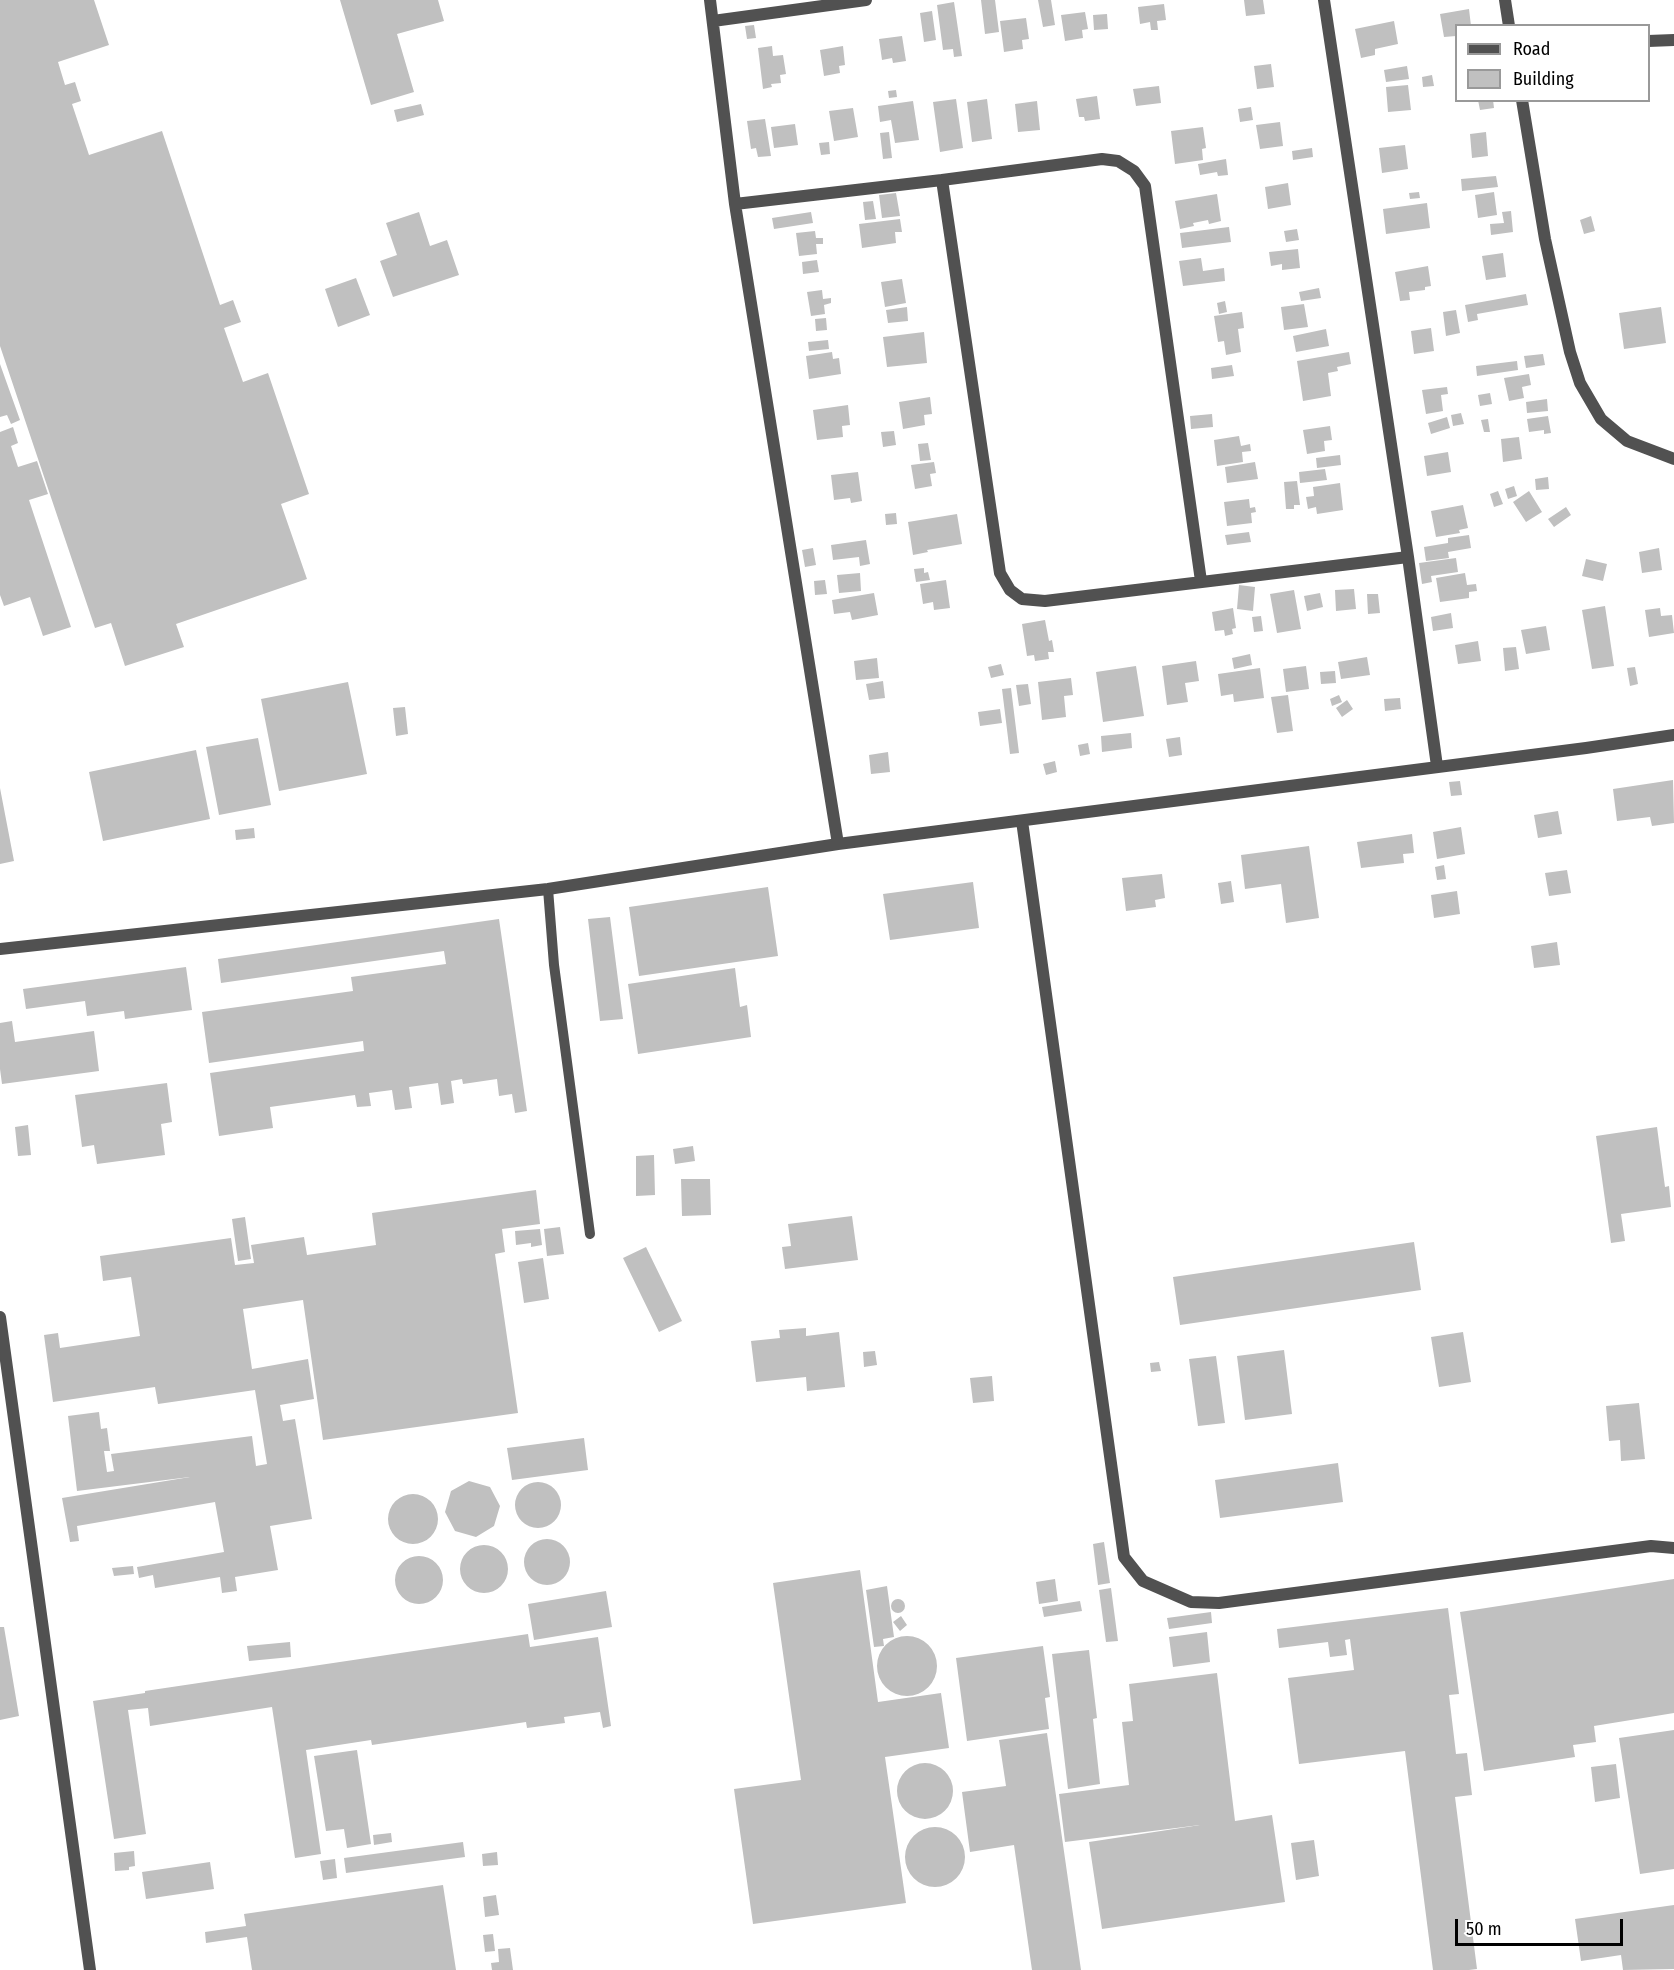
<!DOCTYPE html>
<html>
<head>
<meta charset="utf-8">
<style>
  body { margin:0 }
  #map { position:relative; width:1674px; height:1970px; overflow:hidden; background:#fff; font-family:"Fira Sans Condensed",sans-serif }
  canvas { display:block }
  .legend { position:absolute; left:1455px; top:24px; width:195px; height:78px; box-sizing:border-box; background:#fff; border:2px solid #999; margin:0; padding:8px 10px; list-style:none; font-size:18px; color:#000 }
  .legend li { display:flex; align-items:center; gap:12px; height:30px }
  .legend b { width:30px; border:2px solid #999 }
  .scale { position:absolute; left:1455px; top:1919px; width:168px; height:27px; box-sizing:border-box; border:3px solid #000; border-top:0; padding-left:8px; font-size:18px; line-height:21px; white-space:nowrap; color:#000; -webkit-text-stroke:4px #fff; paint-order:stroke }
</style>
</head>
<body>
<div id="map">
<canvas width="1674" height="1970"></canvas>
<ul class="legend">
<li><b style="height:8px;background:#515151"></b>Road</li>
<li><b style="height:16px;background:#c0c0c0"></b>Building</li>
</ul>
<div class="scale">50 m</div>
</div>
<script>
const g = document.querySelector('canvas').getContext('2d');
g.lineJoin = 'round';
function fillPath(path, color) { g.fillStyle = color; g.fill(path, 'evenodd'); }
const toPath = rows => new Path2D(rows.map(r => 'M' + r).join(''));
function strokePath(path, color, width, dash) { g.strokeStyle = color; g.lineWidth = width; g.lineCap = dash ? 'butt' : 'round'; g.setLineDash(dash || []); g.stroke(path); }
fillPath(toPath([
  [0,0,94,0,109,45,58,62,65,85,75,82,81,101,72,104,89,155,162,131,220,305,233,300,241,322,224,328,243,382,268,373,309,494,281,504,307,579,176,624,184,647,125,666,111,623,95,628,0,346],
  [340,0,438,0,444,21,397,34,414,92,371,105],
  [981,0,995,0,999,32,985,34],
  [1038,0,1051,0,1055,25,1043,27],
  [1244,0,1263,0,1265,14,1246,16],
  [954,2,962,56,954,57,953,49,943,50,937,5],
  [1164,4,1166,20,1157,21,1158,30,1151,30,1150,22,1140,24,1138,7],
  [1469,9,1471,26,1456,26,1456,36,1444,37,1440,14],
  [932,11,936,40,924,42,920,13],
  [1085,12,1088,29,1082,30,1083,38,1065,41,1061,15],
  [1107,14,1108,29,1094,30,1093,15],
  [1026,18,1029,39,1022,40,1023,49,1004,52,1000,21],
  [1394,21,1398,44,1375,49,1375,55,1361,58,1355,29],
  [754,25,756,38,747,39,745,26],
  [902,36,906,61,893,63,892,58,882,60,879,39],
  [772,46,773,56,783,55,786,74,780,75,781,83,771,84,772,87,763,89,758,48],
  [843,46,845,65,839,66,840,73,824,76,820,50],
  [1271,64,1274,87,1257,89,1254,66],
  [1407,66,1409,79,1386,82,1384,70],
  [1432,75,1434,86,1423,87,1422,77],
  [1408,85,1411,110,1388,112,1386,87],
  [1159,86,1161,103,1136,106,1133,89],
  [896,90,897,97,889,98,888,91],
  [1097,96,1100,119,1085,121,1084,117,1079,117,1076,99],
  [956,99,963,148,940,152,933,102],
  [987,99,992,139,972,142,967,102],
  [1478,100,1493,100,1494,108,1480,110],
  [913,101,919,140,895,143,891,120,880,122,878,106],
  [1037,101,1040,130,1018,132,1015,104],
  [421,104,424,115,397,122,394,110],
  [1251,107,1253,120,1240,122,1238,109],
  [853,108,858,137,834,141,829,111],
  [765,119,771,156,758,157,756,148,751,149,747,121],
  [1280,122,1283,146,1260,149,1256,125],
  [795,124,798,145,774,148,771,127],
  [1203,127,1206,148,1202,149,1203,160,1175,164,1171,131],
  [889,132,892,158,883,159,880,133],
  [1486,132,1488,156,1472,158,1470,134],
  [829,142,830,154,821,155,819,143],
  [1405,145,1408,169,1382,173,1379,148],
  [1312,148,1313,157,1293,160,1292,151],
  [1226,159,1228,175,1218,176,1217,172,1200,175,1198,164],
  [1496,176,1498,187,1462,191,1461,179],
  [1288,183,1291,205,1268,209,1265,187],
  [1419,192,1420,198,1410,199,1409,193],
  [1494,192,1497,215,1478,218,1475,195],
  [896,193,900,216,882,218,879,195],
  [1217,194,1221,221,1209,224,1208,220,1193,223,1194,226,1180,229,1175,201],
  [873,201,876,219,865,220,863,202],
  [1427,203,1430,228,1386,234,1383,209],
  [1511,211,1513,232,1491,235,1490,224,1504,223,1502,212],
  [419,212,430,246,447,240,459,275,393,297,380,261,397,255,386,223],
  [811,212,813,223,774,229,772,218],
  [1591,216,1595,231,1584,234,1580,220],
  [900,219,902,232,895,232,896,243,862,248,859,224],
  [1229,227,1231,242,1182,248,1180,233],
  [1297,229,1299,240,1286,242,1284,231],
  [815,231,816,238,823,238,823,244,816,244,817,254,799,256,796,233],
  [1298,249,1300,268,1282,270,1282,264,1271,266,1269,252],
  [1503,253,1506,277,1486,280,1482,256],
  [1201,258,1203,271,1224,268,1225,281,1183,286,1179,261],
  [817,260,819,272,803,274,802,262],
  [1428,266,1431,286,1425,287,1425,290,1409,292,1410,300,1400,301,1395,272],
  [356,278,370,315,338,327,325,289],
  [902,279,906,303,885,307,881,282],
  [1319,288,1321,298,1301,301,1299,292],
  [822,290,823,299,831,298,831,303,824,305,825,314,811,316,807,292],
  [1526,294,1528,305,1477,314,1478,320,1468,322,1465,305],
  [1225,301,1227,312,1219,314,1217,303],
  [1304,304,1308,327,1284,330,1281,307],
  [907,307,908,321,888,323,886,310],
  [1661,307,1666,343,1624,349,1619,313],
  [1456,310,1460,333,1446,336,1443,312],
  [1242,312,1244,328,1238,329,1241,352,1226,355,1224,341,1218,342,1214,316],
  [826,318,827,330,816,331,815,319],
  [1431,328,1434,351,1414,354,1411,331],
  [1326,329,1329,346,1296,352,1293,336],
  [924,332,927,363,887,367,883,337],
  [828,340,829,349,809,351,808,342],
  [832,352,833,359,839,358,841,374,809,379,806,356],
  [1349,352,1351,364,1337,367,1338,371,1328,373,1331,396,1303,401,1297,361],
  [1543,354,1545,365,1526,368,1524,356],
  [1517,361,1518,370,1477,376,1476,366],
  [0,364,20,420,11,424,7,415,0,417],
  [1232,365,1234,376,1212,379,1211,368],
  [1529,374,1531,385,1522,387,1524,398,1509,401,1504,378],
  [1447,387,1448,394,1441,395,1443,411,1426,414,1422,390],
  [1490,393,1492,404,1480,406,1478,395],
  [930,397,932,414,924,415,925,425,903,429,899,402],
  [1547,399,1548,411,1527,413,1526,402],
  [848,405,850,425,842,426,843,437,817,440,813,410],
  [1461,413,1464,424,1453,426,1451,415],
  [1212,414,1213,427,1191,429,1190,416],
  [1548,416,1551,433,1544,434,1544,430,1529,432,1527,419],
  [1447,417,1450,428,1431,434,1428,423],
  [1488,419,1490,432,1484,432,1481,420],
  [1330,426,1332,440,1324,441,1325,451,1307,454,1303,430],
  [13,427,18,443,11,446,18,467,37,461,48,494,29,500,71,627,43,636,30,597,4,606,0,595,0,432],
  [894,431,896,445,883,447,881,432],
  [1239,436,1241,446,1250,444,1251,451,1242,452,1243,462,1217,466,1214,440],
  [1519,437,1522,459,1503,462,1501,439],
  [928,443,931,460,920,461,918,444],
  [1448,452,1451,472,1427,476,1424,456],
  [1340,455,1341,465,1317,468,1316,458],
  [934,462,936,473,930,474,932,486,915,489,911,465],
  [1255,462,1258,479,1227,483,1225,467],
  [1325,469,1327,480,1300,483,1299,472],
  [858,472,862,501,851,503,850,498,834,500,831,475],
  [1548,477,1549,489,1536,490,1535,479],
  [1297,481,1300,505,1294,505,1294,509,1286,509,1284,482],
  [1340,483,1343,510,1317,514,1316,507,1308,509,1306,497,1314,496,1313,487],
  [1514,486,1517,496,1508,499,1505,489],
  [1498,491,1503,504,1494,507,1490,494],
  [1529,491,1542,512,1526,522,1513,502],
  [1249,499,1250,508,1255,507,1256,512,1251,513,1252,523,1227,526,1224,502],
  [1463,505,1468,528,1459,530,1460,533,1436,537,1431,511],
  [1566,507,1571,515,1554,527,1548,519],
  [896,513,897,524,886,525,885,514],
  [957,514,962,544,927,550,928,552,913,555,908,522],
  [1249,532,1251,542,1227,545,1225,535],
  [1469,535,1471,548,1448,552,1449,558,1426,561,1424,547,1448,543,1448,538],
  [866,540,870,564,860,566,859,557,833,560,831,545],
  [813,548,816,565,805,567,802,550],
  [1659,548,1662,570,1642,573,1639,552],
  [1456,558,1458,572,1431,576,1432,582,1422,584,1419,563],
  [1586,559,1607,564,1603,581,1582,576],
  [924,568,924,573,928,572,930,580,916,582,914,569],
  [860,573,861,591,839,593,837,575],
  [1465,573,1467,585,1476,584,1477,591,1469,592,1469,598,1440,602,1436,578],
  [825,580,827,594,815,595,814,581],
  [946,580,950,608,934,610,933,602,923,604,920,584],
  [1239,585,1255,587,1253,611,1237,609],
  [1354,589,1356,609,1336,611,1335,590],
  [1294,590,1301,629,1277,633,1270,594],
  [874,593,878,615,852,620,850,612,834,614,832,600],
  [1320,593,1323,607,1307,611,1304,596],
  [1367,594,1378,594,1380,613,1368,614],
  [1605,606,1614,666,1592,669,1582,610],
  [1233,608,1236,628,1232,629,1233,634,1225,636,1224,630,1215,631,1212,612],
  [1660,608,1661,616,1672,615,1674,633,1649,637,1645,610],
  [1451,613,1453,628,1433,631,1431,617],
  [1261,616,1263,631,1254,632,1252,617],
  [1045,620,1049,641,1052,640,1054,652,1048,652,1049,659,1035,661,1034,655,1027,656,1022,624],
  [1546,626,1550,650,1526,654,1521,630],
  [1478,641,1481,661,1458,664,1455,645],
  [1516,647,1519,669,1505,671,1503,648],
  [1250,654,1252,665,1234,669,1232,658],
  [1367,657,1370,675,1341,679,1338,662],
  [877,658,879,678,856,680,854,661],
  [1196,661,1199,681,1185,683,1188,702,1167,705,1162,666],
  [1001,664,1004,675,991,678,988,667],
  [1136,666,1144,716,1103,722,1096,672],
  [1306,666,1309,689,1286,692,1283,669],
  [1635,667,1638,684,1630,686,1627,668],
  [1260,668,1264,698,1234,702,1233,694,1221,696,1218,674],
  [1335,671,1336,683,1321,684,1320,672],
  [1071,678,1073,695,1064,696,1066,717,1042,720,1038,682],
  [883,681,885,698,869,700,866,684],
  [348,682,367,774,279,791,261,699],
  [1028,684,1031,704,1019,706,1016,685],
  [1011,688,1019,753,1010,754,1002,689],
  [1288,695,1293,731,1277,733,1271,697],
  [1339,695,1342,702,1332,706,1330,699],
  [1400,698,1401,709,1385,711,1384,699],
  [1347,700,1353,709,1342,717,1336,708],
  [405,707,408,734,396,736,393,708],
  [1000,709,1002,723,980,726,978,712],
  [1131,733,1132,748,1102,752,1101,736],
  [1180,737,1182,755,1169,757,1166,739],
  [258,738,271,805,219,815,206,747],
  [1088,743,1090,754,1080,756,1078,745],
  [196,750,210,819,103,841,89,772],
  [888,752,890,772,871,774,869,755],
  [1055,761,1057,772,1046,775,1043,764],
  [1673,780,1674,823,1652,826,1650,817,1617,821,1613,789],
  [1460,781,1462,795,1451,796,1449,782],
  [0,788,14,861,0,864],
  [1558,811,1562,834,1538,838,1534,815],
  [1461,827,1465,854,1437,859,1433,832],
  [254,828,255,838,236,840,235,830],
  [1412,834,1414,853,1403,854,1404,863,1361,868,1357,842],
  [1309,846,1319,918,1286,923,1281,884,1245,889,1241,855],
  [1444,865,1446,879,1437,880,1435,867],
  [1567,870,1571,893,1549,896,1545,873],
  [1162,874,1165,898,1155,900,1156,907,1126,911,1122,878],
  [1231,881,1234,902,1221,904,1218,883],
  [973,882,979,928,890,940,883,894],
  [768,887,778,956,639,976,629,907],
  [1457,891,1460,914,1434,918,1431,895],
  [610,917,623,1019,600,1021,588,919],
  [499,919,527,1111,515,1113,512,1094,499,1096,497,1079,463,1084,462,1079,451,1081,454,1103,441,1105,438,1083,409,1087,412,1108,395,1110,392,1090,369,1093,371,1106,357,1107,355,1095,270,1107,273,1128,219,1136,210,1073,364,1051,363,1041,209,1063,202,1012,353,991,351,977,446,964,444,951,221,983,218,959],
  [1557,942,1560,965,1534,968,1531,946],
  [186,967,192,1010,125,1019,124,1011,87,1016,85,1001,26,1009,23,989],
  [735,968,740,1007,747,1005,751,1037,638,1054,628,984],
  [12,1021,15,1042,94,1031,99,1071,2,1084,0,1069,0,1023],
  [167,1083,172,1122,161,1124,165,1155,97,1164,94,1145,82,1147,75,1095],
  [28,1125,31,1155,18,1156,15,1127],
  [1657,1127,1665,1187,1669,1186,1671,1207,1621,1214,1625,1241,1611,1243,1596,1136],
  [693,1146,695,1161,675,1164,673,1149],
  [654,1155,655,1195,636,1196,636,1156],
  [681,1179,710,1179,711,1215,682,1216],
  [536,1190,540,1224,502,1229,505,1252,495,1254,518,1413,323,1440,303,1300,243,1309,252,1369,308,1359,314,1399,280,1405,283,1421,295,1419,312,1519,270,1526,278,1570,235,1577,237,1591,222,1593,220,1577,155,1588,153,1575,139,1578,137,1567,224,1552,215,1502,77,1526,79,1541,70,1542,62,1498,190,1477,77,1491,68,1416,99,1412,101,1429,107,1428,110,1451,104,1451,107,1472,114,1471,111,1454,252,1436,256,1466,267,1464,255,1390,158,1404,155,1387,53,1402,44,1335,58,1333,60,1348,140,1336,131,1277,103,1281,100,1256,231,1238,235,1265,254,1263,251,1245,304,1237,307,1255,376,1245,372,1213],
  [852,1216,858,1260,785,1269,782,1247,791,1246,788,1224],
  [245,1217,251,1259,238,1261,232,1219],
  [560,1227,564,1254,547,1256,544,1229],
  [540,1229,542,1245,531,1247,531,1243,516,1245,515,1231],
  [1414,1242,1421,1290,1180,1325,1173,1277],
  [646,1247,682,1321,659,1332,623,1258],
  [543,1258,549,1299,524,1303,518,1262],
  [806,1328,806,1336,839,1332,845,1387,807,1391,806,1377,756,1382,751,1341,780,1338,779,1330],
  [1463,1332,1471,1382,1439,1387,1431,1337],
  [1284,1350,1292,1414,1245,1420,1237,1356],
  [875,1351,877,1365,864,1367,863,1352],
  [1216,1356,1225,1423,1198,1426,1189,1359],
  [1159,1362,1161,1371,1151,1372,1150,1363],
  [992,1376,994,1401,973,1403,970,1378],
  [1639,1403,1645,1459,1621,1461,1620,1440,1609,1441,1606,1406],
  [584,1438,588,1470,512,1480,507,1448],
  [1338,1463,1343,1502,1220,1518,1215,1480],
  [469,1481,490,1487,500,1506,494,1526,476,1537,455,1531,445,1512,451,1491],
  '515 1505a23 23 0 1 1 46 0a23 23 0 1 1-46 0Z',
  '388 1519a25 25 0 1 1 50 0a25 25 0 1 1-50 0Z',
  '524 1562a23 23 0 1 1 46 0a23 23 0 1 1-46 0Z',
  [1104,1542,1110,1583,1098,1585,1093,1544],
  '460 1569a24 24 0 1 1 48 0a24 24 0 1 1-48 0Z',
  '395 1580a24 24 0 1 1 48 0a24 24 0 1 1-48 0Z',
  [133,1566,134,1574,114,1576,112,1568],
  [860,1570,878,1702,941,1693,949,1748,885,1757,906,1903,753,1924,734,1789,801,1780,773,1583],
  [1055,1579,1058,1601,1039,1604,1036,1582],
  [1674,1579,1674,1713,1594,1726,1596,1742,1573,1745,1575,1757,1484,1771,1460,1612],
  [887,1586,894,1637,883,1639,884,1646,874,1647,866,1590],
  [1111,1588,1118,1641,1106,1642,1099,1590],
  [606,1591,612,1627,534,1640,528,1604],
  '891 1606a7 7 0 1 1 14 0a7 7 0 1 1-14 0Z',
  [1080,1601,1082,1611,1044,1617,1042,1607],
  [1448,1608,1459,1694,1449,1695,1456,1754,1467,1753,1472,1795,1455,1797,1477,1969,1469,1970,1433,1970,1405,1751,1299,1764,1288,1678,1354,1670,1350,1639,1345,1640,1347,1655,1330,1657,1328,1642,1279,1648,1277,1629],
  [1211,1612,1212,1623,1169,1629,1167,1618],
  [901,1616,907,1625,900,1631,893,1622],
  [0,1627,4,1627,19,1716,0,1720],
  [1207,1632,1210,1662,1173,1667,1169,1637],
  [528,1634,530,1647,598,1637,611,1726,603,1728,600,1712,564,1717,565,1723,527,1728,526,1722,372,1745,371,1740,306,1750,321,1854,295,1858,272,1707,150,1726,148,1708,128,1710,146,1834,114,1839,93,1701,145,1693,145,1691],
  '877 1666a30 30 0 1 1 60 0a30 30 0 1 1-60 0Z',
  [290,1642,291,1657,249,1661,247,1646],
  [1043,1646,1050,1697,1045,1698,1049,1729,967,1741,956,1658],
  [1089,1650,1097,1718,1093,1719,1100,1784,1068,1789,1052,1654],
  [1217,1673,1235,1821,1272,1815,1285,1902,1102,1929,1089,1842,1200,1825,1065,1842,1059,1794,1129,1785,1122,1722,1133,1721,1129,1684],
  [1674,1730,1674,1869,1640,1874,1619,1738],
  [1047,1733,1081,1970,1032,1970,1014,1845,970,1852,962,1792,1006,1786,999,1740],
  [357,1750,371,1844,347,1848,344,1829,326,1831,314,1756],
  '897 1791a28 28 0 1 1 56 0a28 28 0 1 1-56 0Z',
  [1616,1764,1620,1798,1595,1802,1591,1767],
  '905 1857a30 30 0 1 1 60 0a30 30 0 1 1-60 0Z',
  [391,1833,392,1842,374,1845,373,1835],
  [1314,1840,1319,1876,1296,1880,1291,1843],
  [463,1842,465,1857,346,1873,344,1858],
  [134,1851,135,1866,129,1867,129,1870,115,1871,114,1853],
  [497,1852,498,1865,483,1866,482,1854],
  [335,1859,337,1878,323,1880,320,1861],
  [210,1862,214,1889,146,1899,142,1872],
  [443,1885,456,1970,252,1970,247,1937,206,1943,205,1932,246,1926,244,1914],
  [496,1895,499,1915,485,1917,483,1897],
  [1674,1905,1674,1969,1623,1970,1621,1955,1581,1961,1575,1919],
  [493,1934,495,1951,485,1952,483,1935],
  [510,1948,513,1970,492,1970,491,1963,499,1962,498,1949]
]), '#c0c0c0');
strokePath(toPath([
  [548,889,554,965,590,1234]
]), '#515151', 10);
strokePath(toPath([
  [710,0,735,204,838,844],
  [1324,0,1408,557,1437,766],
  [1505,0,1509,26],
  [713,21,866,0],
  [1648,41,1674,40],
  [1522,100,1545,239,1570,352,1580,383,1601,419,1627,441,1674,459],
  [942,180,1000,573,1010,590,1022,599,1045,601,1408,557],
  [735,204,942,180,1102,159,1118,161,1134,171,1145,186,1201,581],
  [1022,821,1124,1557,1143,1581,1191,1602,1219,1603,1651,1546,1674,1548],
  [0,949,548,889,838,844,1586,748,1674,735],
  [0,1317,90,1970]
]), '#515151', 12);
</script>
</body>
</html>
